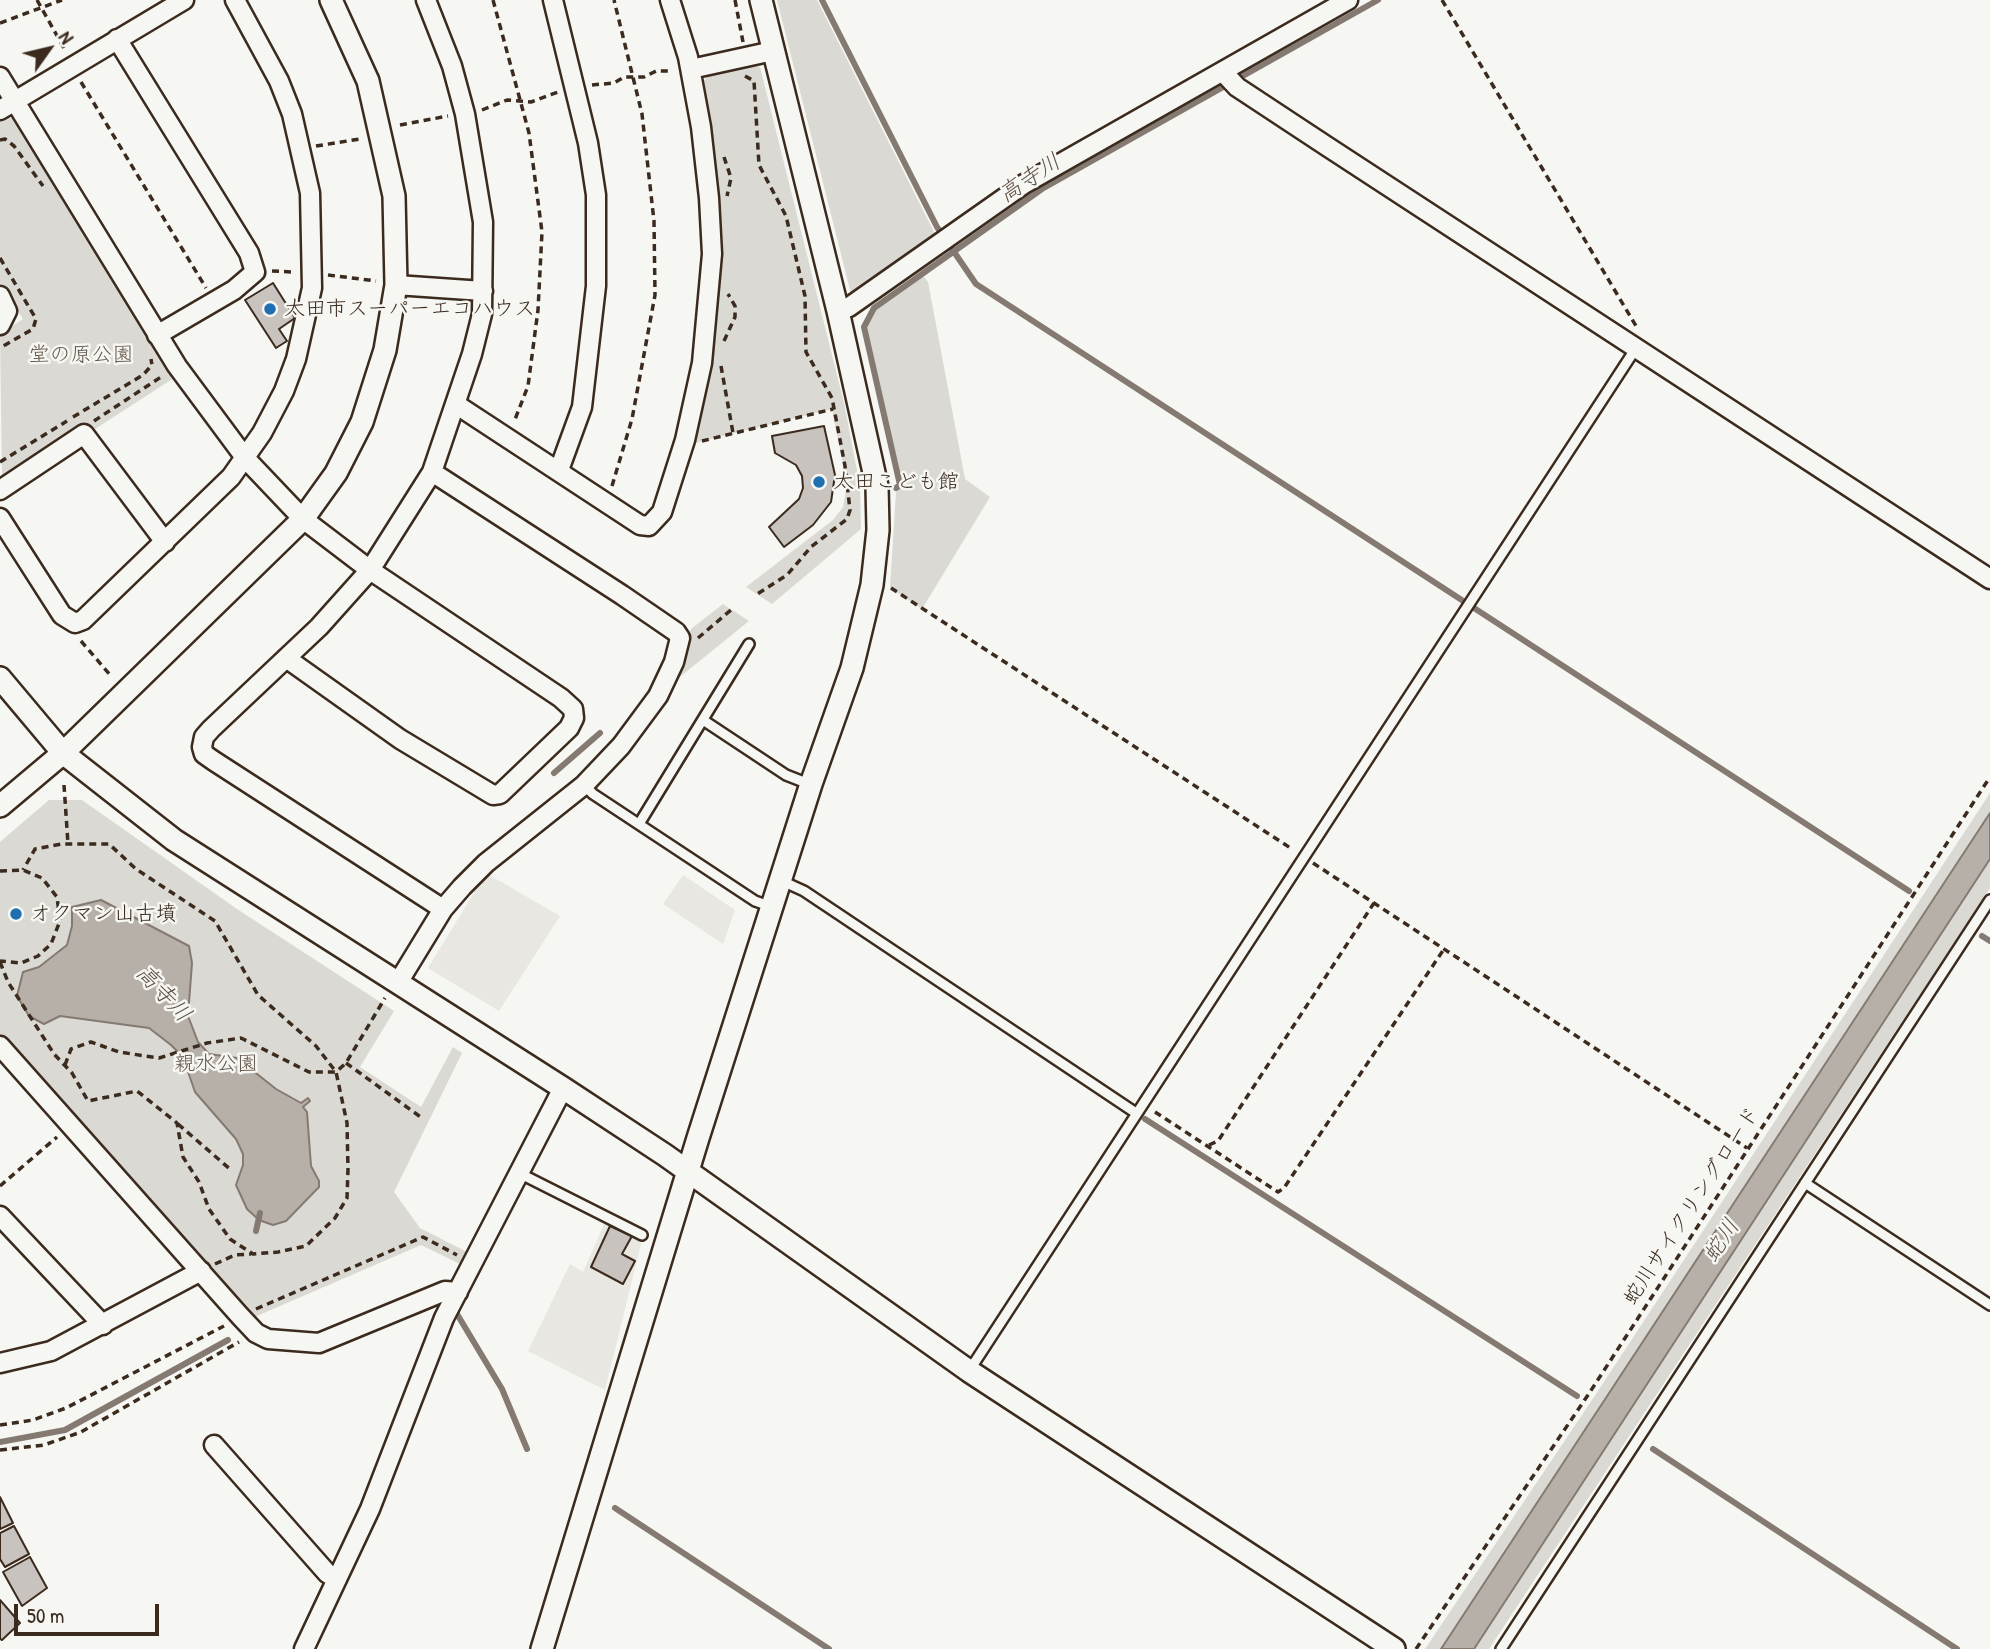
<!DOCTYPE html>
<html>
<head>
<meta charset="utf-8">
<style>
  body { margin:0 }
  #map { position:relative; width:1990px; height:1649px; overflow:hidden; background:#f6f6f2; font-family:"Patrick Hand",sans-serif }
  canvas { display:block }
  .north { position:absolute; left:14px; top:14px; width:70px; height:70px; -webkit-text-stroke:5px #f6f6f2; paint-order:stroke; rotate:56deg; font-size:19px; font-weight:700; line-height:28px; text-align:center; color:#3b2a1e }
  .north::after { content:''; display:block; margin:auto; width:24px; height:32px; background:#3b2a1e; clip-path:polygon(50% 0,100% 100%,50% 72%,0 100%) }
  .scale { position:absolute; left:14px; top:1604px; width:145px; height:32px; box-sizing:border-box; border:4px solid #3b2a1e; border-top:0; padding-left:9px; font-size:21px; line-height:24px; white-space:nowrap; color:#3b2a1e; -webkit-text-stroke:5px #f6f6f2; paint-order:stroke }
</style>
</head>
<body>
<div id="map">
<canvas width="1990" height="1649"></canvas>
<div class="north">N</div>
<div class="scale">50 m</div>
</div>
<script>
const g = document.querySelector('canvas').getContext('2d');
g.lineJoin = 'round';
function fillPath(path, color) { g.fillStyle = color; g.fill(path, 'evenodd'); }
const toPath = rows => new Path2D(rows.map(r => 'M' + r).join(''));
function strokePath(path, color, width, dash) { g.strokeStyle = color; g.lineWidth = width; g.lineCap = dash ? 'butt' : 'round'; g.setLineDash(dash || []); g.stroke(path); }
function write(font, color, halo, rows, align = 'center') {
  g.font = font + ' "Patrick Hand","Klee One",sans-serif'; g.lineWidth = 5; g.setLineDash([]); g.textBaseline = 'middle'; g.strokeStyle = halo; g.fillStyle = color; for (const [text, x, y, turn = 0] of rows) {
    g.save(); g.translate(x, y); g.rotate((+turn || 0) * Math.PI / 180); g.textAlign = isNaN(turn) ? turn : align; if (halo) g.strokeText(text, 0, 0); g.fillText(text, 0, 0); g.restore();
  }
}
fillPath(toPath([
  [486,873,560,916,499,1011,428,968],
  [683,875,735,910,723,944,663,904],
  [605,1222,642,1240,605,1390,528,1351,570,1264,583,1272]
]), '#e8e7e2');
fillPath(toPath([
  [777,0,817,0,935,234,851,294],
  [748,65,760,67,844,403,860,486,861,529,772,604,746,587,833,520,843,507,847,485,832,409,695,443,714,335,719,274,719,201,702,83,708,76],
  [7,116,16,120,177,376,92,431,85,422,2,476,0,334,23,319,0,283,0,120],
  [922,274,928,282,965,479,990,497,922,609,890,588,896,493,900,485,864,327,874,308],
  [723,604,749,621,676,680,691,629],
  [1990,793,1990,813,1441,1649,1425,1649,1596,1394],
  [49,800,82,800,237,909,394,1011,360,1067,421,1107,453,1047,462,1053,394,1192,420,1228,467,1252,460,1264,421,1245,250,1319,0,1038,0,842],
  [1990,859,1990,888,1489,1649,1474,1649]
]), '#dad9d3');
const water = toPath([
  [1990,813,1990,859,1474,1649,1441,1649,1990,813],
  [101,900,189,946,192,963,188,1016,198,1042,209,1054,237,1058,276,1089,301,1103,308,1098,310,1101,303,1107,307,1112,311,1166,319,1181,319,1187,286,1221,273,1225,259,1220,247,1209,236,1185,243,1165,243,1154,236,1139,195,1092,183,1057,171,1045,149,1028,60,1016,44,1024,29,1016,17,996,23,972,39,967,67,945,72,926,72,907,101,900]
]);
fillPath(water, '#b6b0a9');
strokePath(water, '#857a71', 2);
strokePath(toPath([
  [822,0,937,227,976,284,1909,891],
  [896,488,900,485,864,327,874,308,1042,189,1378,0],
  [554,773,600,733],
  [1982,936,1990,941],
  [1145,1119,1577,1396],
  [256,1231,260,1213],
  [457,1314,502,1389,527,1449],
  [0,1442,65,1430,228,1340],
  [1653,1449,1957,1649],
  [615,1508,829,1649]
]), '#857a71', 6);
const building = toPath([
  [273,283,295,318,279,329,287,341,276,348,245,300,273,283],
  [824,426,835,475,831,502,813,525,784,547,769,527,799,499,803,488,802,476,796,465,775,453,772,436,824,426],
  [610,1226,632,1236,622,1254,635,1261,623,1284,591,1267,610,1226],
  [0,1497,13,1523,0,1529,0,1497],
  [14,1526,29,1554,5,1567,0,1559,0,1533,14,1526],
  [30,1557,47,1588,22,1606,3,1572,30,1557],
  [0,1600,20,1623,2,1640,0,1639,0,1600]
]);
fillPath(building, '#c8c3be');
strokePath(building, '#3b2a1e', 2);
const service = toPath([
  [703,720,786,775,809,784],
  [584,785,593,794,755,901,772,907],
  [639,824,749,644],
  [782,881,804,891,1136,1113],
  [519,1173,642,1235],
  [1805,1183,1990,1305],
  [969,1371,1636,348],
  [1501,1649,1990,900]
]);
const minor = toPath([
  [426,0,452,66,465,114,483,222,482,314,472,354,432,472,370,570,319,627,211,729,204,737,202,747,204,754,214,761,443,909],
  [553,0,588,143,596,195,596,286,582,407,559,470],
  [117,39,249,253,255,272,234,290,157,335],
  [691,69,773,51],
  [1223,72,1237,87,1328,147,1990,579],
  [0,77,177,366,246,459,303,519,370,570,561,698,573,709,574,718,569,728,500,794,493,795,400,739,286,658],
  [0,110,184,0],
  [396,285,483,291],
  [0,296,7,311,0,325],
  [838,311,849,307,1024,184,1348,0],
  [457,405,640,525,649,526,662,512,685,440,702,363,712,254,709,198,701,127,688,57,670,0],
  [0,490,84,434,165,542],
  [0,518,62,615,75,623,83,620,231,477,262,433,284,391,296,359,312,288,310,193,292,114,279,81,235,0],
  [399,981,443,909,462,887,486,863,584,785,621,746,658,696,674,662,680,638,676,632,622,595,432,472],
  [0,1046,240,1316,256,1333,268,1339,319,1343,445,1291,458,1292],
  [0,1216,103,1325],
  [0,1363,51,1351,201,1271],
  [214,1445,327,1573,335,1578],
  [304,1649,370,1509,444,1318,563,1088]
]);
const tertiary = toPath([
  [0,678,63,753,174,840,563,1088,665,1155,969,1371,1394,1649],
  [0,806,63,753,303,519,336,473,362,422,385,350,396,285,394,196,368,81,331,0],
  [542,1649,698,1138,811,784,852,668,872,585,878,530,877,486,838,311,761,0]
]);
strokePath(service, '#3b2a1e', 14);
strokePath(minor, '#3b2a1e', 23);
strokePath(tertiary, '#3b2a1e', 26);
strokePath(toPath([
  [37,0,65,50],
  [493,0,529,133,542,232,538,310,528,386,514,422],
  [735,0,743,42],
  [1442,0,1636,326],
  [0,23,62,0],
  [745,76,754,81,759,165,786,216,805,296,806,352,832,398,845,466,850,510,847,519,811,547,787,575,754,596],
  [81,82,206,288],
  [592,85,614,83,624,77,644,77,656,71,672,71],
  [482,110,507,100,531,102,558,92],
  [400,125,448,116],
  [0,140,5,139,14,146,43,186],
  [316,146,360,139],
  [724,157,731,178,727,196],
  [0,258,36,319,33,329,0,348],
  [272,271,293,272],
  [328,275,376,281],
  [724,341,735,317,735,306,728,294],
  [721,366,733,433],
  [73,417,143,375,152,365,151,359],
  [94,421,164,375],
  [702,441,833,409],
  [0,462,67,421],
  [612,486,632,419,655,295,654,221,642,114,614,0],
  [891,588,1292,849],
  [698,638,731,610],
  [81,641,111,676],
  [64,785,68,844],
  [1313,863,1747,1148],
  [0,871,23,870,42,878,57,897,60,921,51,944,38,956,21,963,0,961],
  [0,962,8,982,54,1054,72,1073,88,1101,137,1091,177,1123,183,1157,199,1182,209,1209,230,1239,253,1254,278,1252,306,1246,335,1218,347,1198,348,1169,347,1123,336,1072,316,1046,258,995,215,921,136,869,109,844,62,844,35,849,23,870],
  [346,1063,422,1118],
  [65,1065,71,1049,91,1042,119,1052,159,1058,207,1043,241,1038,309,1072,336,1072,346,1063,385,998],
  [1155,1112,1278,1192,1284,1188,1444,949],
  [178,1124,231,1170],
  [1209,1145,1218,1141,1374,903],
  [0,1186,57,1137],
  [215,1264,235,1255,251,1254],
  [256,1309,423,1237,457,1255],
  [0,1425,33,1420,66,1408,224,1326],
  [0,1450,44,1445,81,1432,239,1342],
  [1416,1649,1588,1395,1990,777]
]), '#3b2a1e', 3.5, [7, 5]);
strokePath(service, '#f6f6f2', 9);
strokePath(minor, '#f6f6f2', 18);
strokePath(tertiary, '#f6f6f2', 21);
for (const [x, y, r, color] of [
  [270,309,7,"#1f6fb2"],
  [819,482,7,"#1f6fb2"],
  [16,914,7,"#1f6fb2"]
]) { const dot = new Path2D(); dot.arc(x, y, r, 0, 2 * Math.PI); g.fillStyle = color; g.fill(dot); strokePath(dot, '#f6f6f2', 2.5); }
write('21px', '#3b2a1e', '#f6f6f2', [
  ["太田市スーパーエコハウス",284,309],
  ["太田こども館",833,482],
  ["オクマン山古墳",30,914]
], 'left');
write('21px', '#63564b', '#f6f6f2', [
  ["堂の原公園",81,355],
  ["親水公園",216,1064]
]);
write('21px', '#3b2a1e', '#f6f6f2', [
  ["蛇川サイクリングロード",1692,1206,-57]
]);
write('italic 23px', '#605248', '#f6f6f2', [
  ["高寺川",1030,179,-33],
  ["高寺川",163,994,47],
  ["蛇川",1722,1241,-57]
]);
</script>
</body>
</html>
